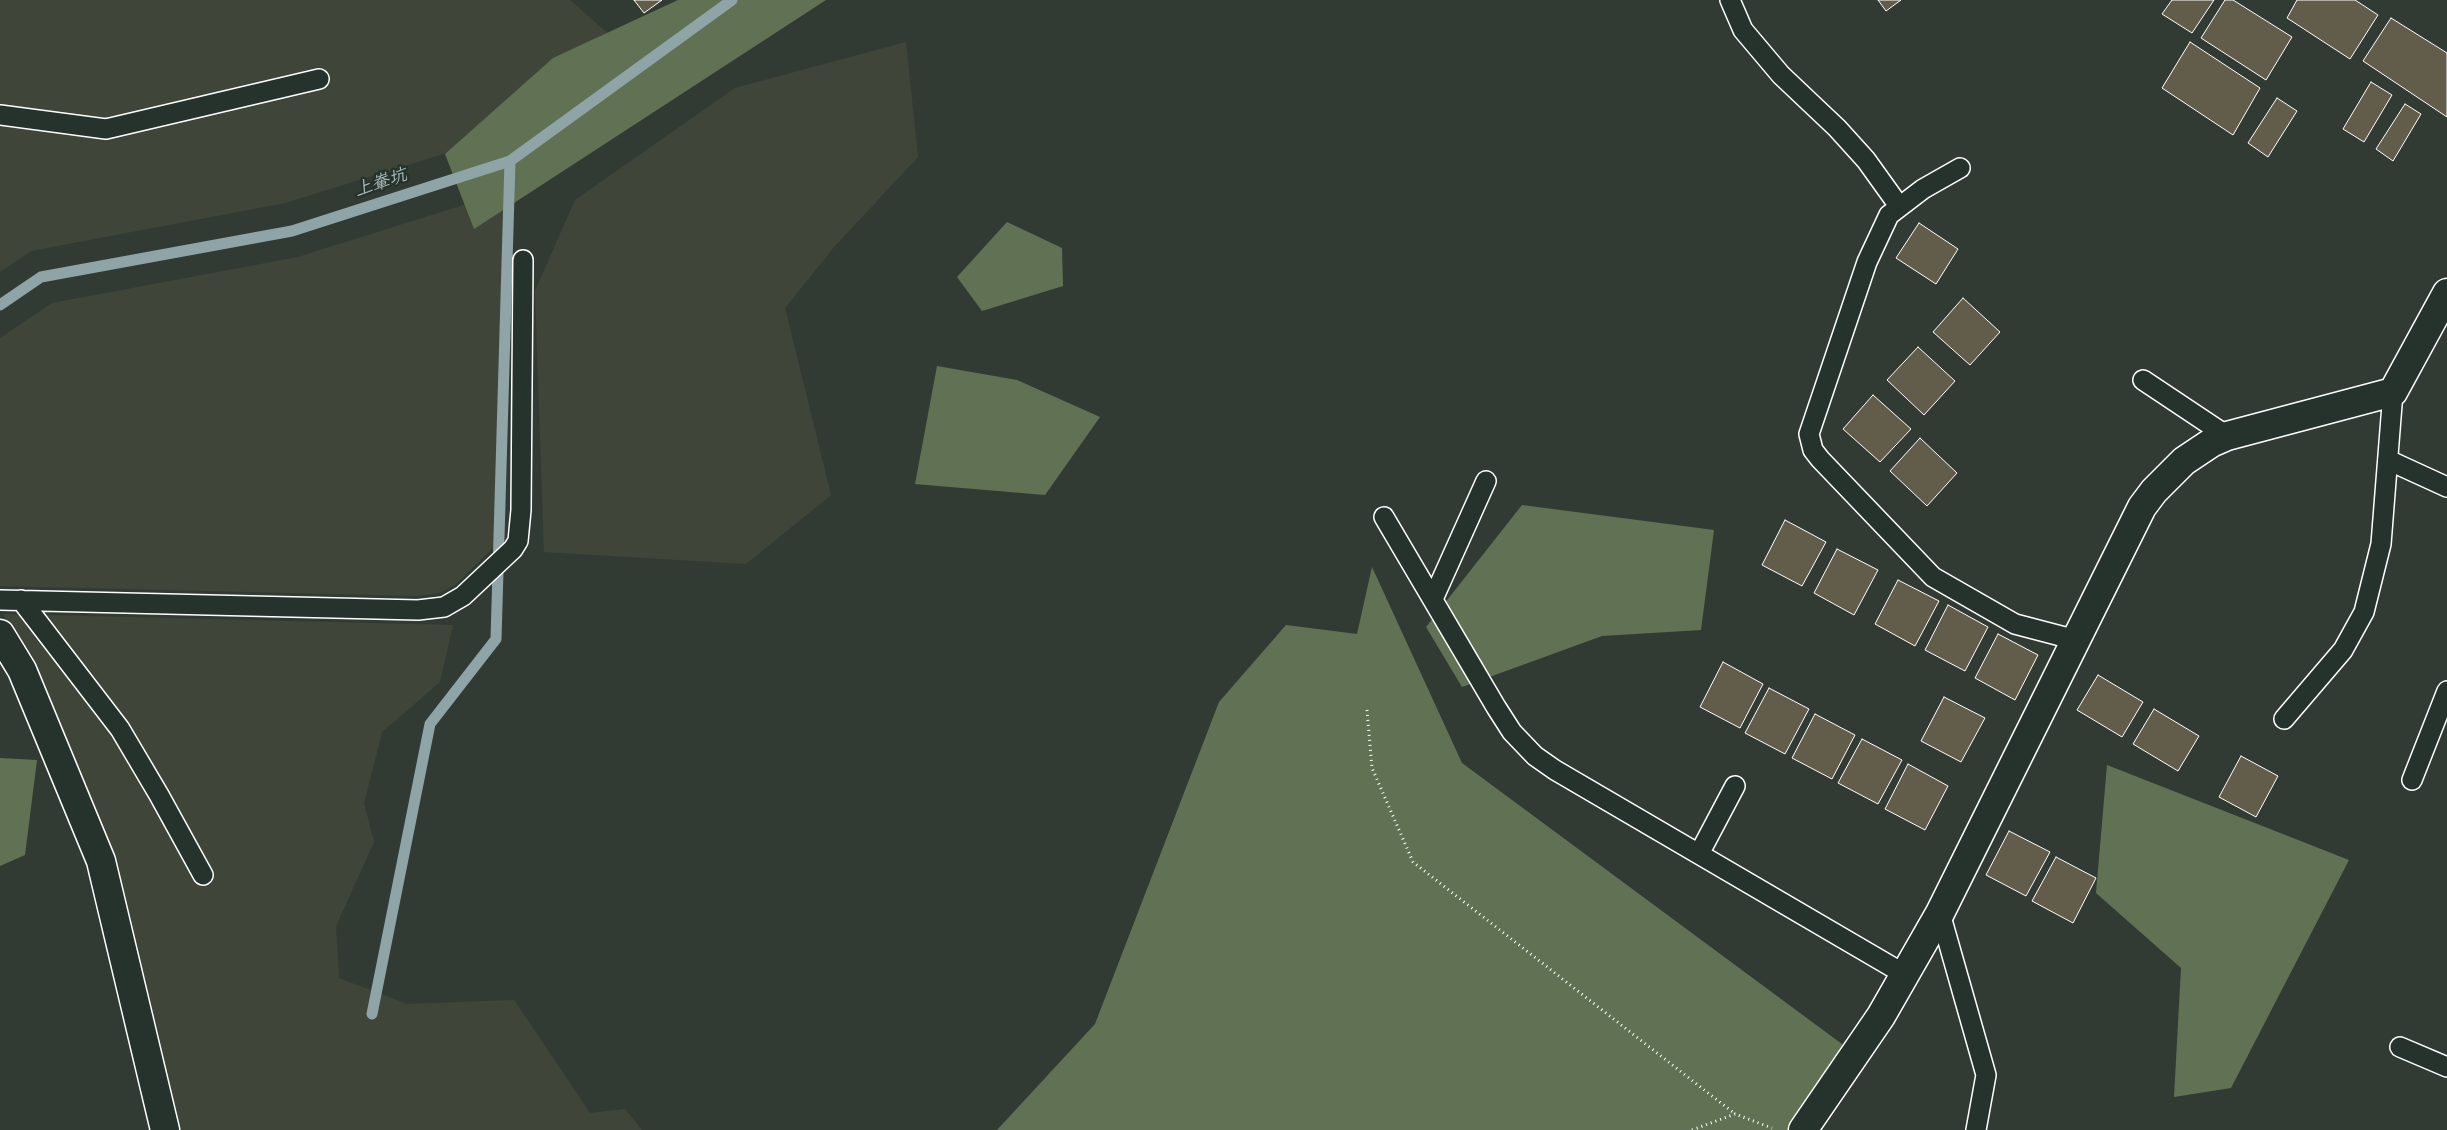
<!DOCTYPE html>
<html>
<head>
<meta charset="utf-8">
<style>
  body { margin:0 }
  canvas { display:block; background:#323b33 }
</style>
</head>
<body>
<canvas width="2447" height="1130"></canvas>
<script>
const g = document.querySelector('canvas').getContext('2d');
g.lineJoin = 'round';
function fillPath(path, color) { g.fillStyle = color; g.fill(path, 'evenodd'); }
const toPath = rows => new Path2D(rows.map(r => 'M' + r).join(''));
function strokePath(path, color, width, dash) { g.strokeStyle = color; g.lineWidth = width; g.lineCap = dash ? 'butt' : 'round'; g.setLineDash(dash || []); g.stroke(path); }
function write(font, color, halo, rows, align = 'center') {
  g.font = font + ' "Architects Daughter","LXGW WenKai TC",sans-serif'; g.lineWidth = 5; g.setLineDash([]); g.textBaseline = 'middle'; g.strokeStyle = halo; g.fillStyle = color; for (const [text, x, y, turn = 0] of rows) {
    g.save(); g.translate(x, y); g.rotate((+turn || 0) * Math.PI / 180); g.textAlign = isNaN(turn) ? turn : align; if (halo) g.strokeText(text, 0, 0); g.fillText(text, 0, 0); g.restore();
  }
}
fillPath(toPath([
  [0,0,570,0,622,46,498,137,285,203,31,251,0,272],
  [906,42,918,157,834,247,785,308,831,495,746,564,544,552,535,291,575,200,735,88],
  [511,190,505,536,455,585,439,593,417,596,0,586,0,338,52,303,298,257],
  [3,614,453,625,440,682,382,732,364,803,374,842,336,926,339,978,407,1004,514,1000,590,1113,625,1109,642,1130,178,1130,114,857,35,664]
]), '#40453a');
fillPath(toPath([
  [678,0,826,0,474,229,445,154,553,58],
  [1007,222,1062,248,1063,286,982,311,957,277],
  [937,366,1017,380,1100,417,1045,495,915,484],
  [1522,505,1714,530,1701,630,1602,636,1462,687,1426,627],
  [1372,567,1462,763,1850,1050,1810,1130,997,1130,1095,1024,1219,702,1286,625,1357,634],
  [0,758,37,760,25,855,0,866],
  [2107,765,2349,860,2231,1088,2174,1097,2181,968,2096,893]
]), '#617254');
strokePath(toPath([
  [0,305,41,277,292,231,510,161,732,0],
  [372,1014,430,724,496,639,510,161]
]), '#8fa4a6', 11);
const building = toPath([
  [634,0,662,0,644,13,634,0],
  [1878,0,1901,0,1886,11,1878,0],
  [2172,0,2214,0,2192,33,2162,14,2172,0],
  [2225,0,2233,0,2292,37,2266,80,2201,38,2225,0],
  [2297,0,2355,0,2378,15,2350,59,2287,18,2297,0],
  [2391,18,2447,53,2447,117,2363,61,2391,18],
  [2190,42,2260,88,2233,135,2162,88,2190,42],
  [2371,82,2392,95,2364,142,2343,129,2371,82],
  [2277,98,2297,111,2268,157,2248,143,2277,98],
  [2405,104,2421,114,2393,161,2376,149,2405,104],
  [1919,223,1958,249,1936,284,1896,258,1919,223],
  [1963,298,2000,332,1970,365,1933,332,1963,298],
  [1918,347,1955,381,1924,415,1887,380,1918,347],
  [1873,395,1911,429,1880,462,1843,429,1873,395],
  [1920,438,1957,473,1927,506,1890,471,1920,438],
  [1785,520,1826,542,1802,586,1762,565,1785,520],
  [1837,549,1878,570,1854,615,1814,593,1837,549],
  [1898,580,1939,601,1915,646,1875,624,1898,580],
  [1948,605,1988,627,1965,671,1925,650,1948,605],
  [1998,634,2038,655,2015,700,1975,678,1998,634],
  [1723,662,1763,684,1740,728,1700,707,1723,662],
  [2098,675,2143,702,2122,737,2077,710,2098,675],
  [1769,688,1809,709,1785,754,1745,733,1769,688],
  [1944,697,1985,718,1961,762,1921,741,1944,697],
  [2154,709,2199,736,2178,771,2133,744,2154,709],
  [1815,714,1855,735,1832,779,1792,758,1815,714],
  [1862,739,1902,760,1878,804,1838,783,1862,739],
  [2241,756,2278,776,2256,817,2219,797,2241,756],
  [1908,764,1948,786,1925,830,1885,809,1908,764],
  [2009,831,2050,852,2026,896,1986,875,2009,831],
  [2056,857,2096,878,2073,923,2032,901,2056,857]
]);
fillPath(building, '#625c4b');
strokePath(building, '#fff', 1);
const lane = toPath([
  [1730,0,1743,30,1781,75,1837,128,1866,160,1899,206],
  [0,115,106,129,319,79],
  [1960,168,1923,189,1889,215,1867,262,1809,434,1813,450,1820,459,1933,577,2015,624,2076,640],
  [2143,380,2227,436],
  [2388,460,2447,487],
  [1384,517,1496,707,1512,732,1535,756,1555,770,1904,974],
  [1433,599,1486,481],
  [0,600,418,610,444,607,463,596,513,549,518,541,521,510,523,260],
  [21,600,120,729,159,795,203,875],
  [2284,719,2343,650,2364,612,2381,544,2393,392],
  [2412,780,2447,691],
  [1699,854,1735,786],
  [1940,913,1986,1075,1976,1130],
  [2400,1047,2447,1067]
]);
const street = toPath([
  [0,634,22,670,101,861,165,1130],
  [1803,1130,1881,1016,1940,913,2142,507,2154,491,2184,461,2211,443,2227,436,2393,392,2447,293]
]);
strokePath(lane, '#fff', 22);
strokePath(street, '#fff', 31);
strokePath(toPath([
  [1367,710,1372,768,1413,862,1735,1114],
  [1692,1130,1735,1114,1772,1128]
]), '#fff', 3, [1, 4]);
strokePath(lane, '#26332d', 19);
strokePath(street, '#26332d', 28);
write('italic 18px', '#abbbbc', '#26332d', [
  ["上輋坑",381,184,-18]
]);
</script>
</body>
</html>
